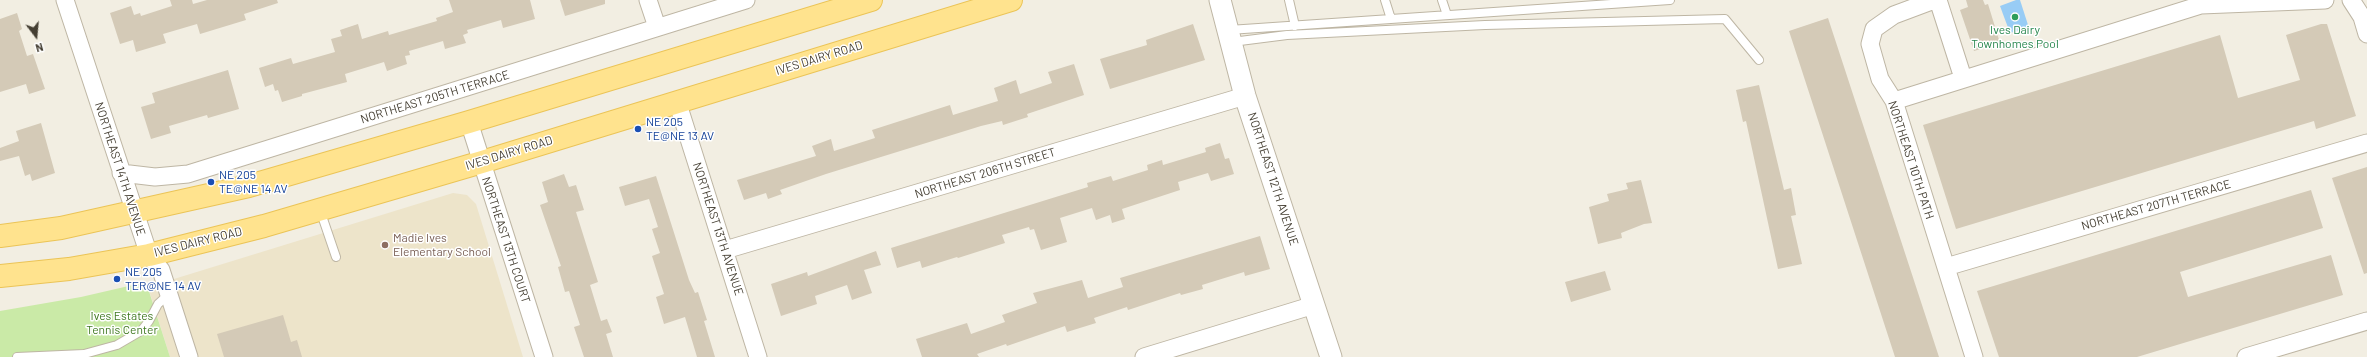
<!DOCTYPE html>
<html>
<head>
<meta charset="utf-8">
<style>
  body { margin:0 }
  #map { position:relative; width:2367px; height:357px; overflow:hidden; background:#f2eee2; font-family:Barlow,sans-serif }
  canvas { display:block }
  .north { position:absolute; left:16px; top:16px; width:40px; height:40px; -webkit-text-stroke:3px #fff; paint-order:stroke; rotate:164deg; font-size:11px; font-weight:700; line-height:16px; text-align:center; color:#443e32 }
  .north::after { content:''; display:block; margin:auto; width:14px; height:18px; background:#443e32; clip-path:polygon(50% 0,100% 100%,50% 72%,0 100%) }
</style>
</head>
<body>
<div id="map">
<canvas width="2367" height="357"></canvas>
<div class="north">N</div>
</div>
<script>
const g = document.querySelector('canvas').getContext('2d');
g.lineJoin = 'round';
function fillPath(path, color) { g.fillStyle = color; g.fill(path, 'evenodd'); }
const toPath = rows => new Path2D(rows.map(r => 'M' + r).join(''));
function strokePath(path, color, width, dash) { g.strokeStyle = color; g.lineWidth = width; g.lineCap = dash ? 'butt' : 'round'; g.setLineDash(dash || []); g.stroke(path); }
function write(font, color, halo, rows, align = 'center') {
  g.font = font + ' Barlow,sans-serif'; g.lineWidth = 3; g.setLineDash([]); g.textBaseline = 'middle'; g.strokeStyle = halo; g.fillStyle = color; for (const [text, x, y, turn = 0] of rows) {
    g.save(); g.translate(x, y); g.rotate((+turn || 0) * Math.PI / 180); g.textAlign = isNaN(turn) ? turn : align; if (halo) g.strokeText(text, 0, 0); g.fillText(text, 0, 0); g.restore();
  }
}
fillPath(toPath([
  [453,193,467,195,476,204,523,357,170,357,148,287]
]), '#ede4ca');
fillPath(toPath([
  [146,282,170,357,0,357,0,311,81,297]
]), '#caeaa7');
fillPath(toPath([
  [2016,0,2020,0,2029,28,2010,33,2000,6]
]), '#98ccf5');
fillPath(toPath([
  [170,0,192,0,193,4,207,0,277,0,278,3,244,14,246,20,200,34,197,24,163,34,166,43,136,52,133,40,120,44,110,13,131,6,134,15,140,13,141,16,172,6],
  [449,0,530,0,535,19,503,28,501,20,467,30,468,33,463,35,466,43,445,49,443,41,409,51,410,55,405,56,407,64,387,71,384,62,345,74,347,82,302,94,302,96,282,102,278,90,275,91,273,84,265,87,259,68,291,58,293,64,335,52,331,39,342,36,340,30,358,24,362,39,388,31,389,35,437,21,436,18,453,12],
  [560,0,605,0,605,4,565,16],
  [1966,0,1983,0,1985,5,1988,4,2000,43,1974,51,1960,10,1968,7],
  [17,13,22,29,19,31,27,56,33,54,45,89,29,94,26,84,0,92,0,19],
  [1828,18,1922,305,1939,357,1895,357,1789,31],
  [1193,24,1205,60,1110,89,1100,59,1147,45,1146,40],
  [2321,24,2327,24,2356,116,2316,129,2314,121,1956,229,1923,125,2220,35,2238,98,2300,80,2286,35],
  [1074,64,1084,95,1027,114,1028,117,1003,125,1002,121,981,126,826,174,780,190,782,194,768,199,766,193,744,200,737,180,816,156,812,146,831,139,834,151,875,138,872,130,950,105,953,115,998,101,994,88,1016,80,1020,94,1052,83,1048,72],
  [228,70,239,109,208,118,207,115,169,126,171,133,151,139,141,107,155,103,152,93],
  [1759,85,1784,190,1791,188,1796,215,1791,216,1802,264,1778,269,1746,121,1743,122,1736,90],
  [41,123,55,173,32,181,30,174,25,176,19,156,0,161,0,148,19,141,16,131],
  [1220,143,1225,159,1229,158,1234,174,1211,181,1208,173,1178,182,1180,190,1122,209,1125,219,1112,223,1110,215,1096,220,1092,208,1060,218,1067,242,1041,250,1034,229,1030,230,1029,227,1002,235,1005,243,958,258,957,257,922,268,920,261,897,268,891,248,1088,187,1087,183,1111,176,1113,181,1148,170,1147,165,1162,160,1163,165,1206,152,1205,148],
  [2367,167,2367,273,2364,274,2332,178],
  [564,174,569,187,576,185,584,210,576,212,598,282,590,285,601,321,607,319,612,332,606,334,613,357,584,357,574,327,580,325,569,291,565,292,558,267,561,266,540,205,548,202,542,182],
  [656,176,689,280,695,293,698,292,707,320,704,321,715,357,697,357,685,317,664,324,656,297,664,294,652,256,660,253,652,229,658,227,649,199,625,206,619,187],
  [1641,180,1652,223,1644,224,1621,233,1622,238,1598,244,1589,207,1609,201,1607,194,1628,189,1626,183],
  [2311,190,2323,228,2180,272,2188,297,2331,255,2343,295,2137,357,1999,357,1977,291],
  [1260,236,1270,269,1245,276,1244,272,1202,285,1203,289,1181,295,1180,293,1128,310,1127,307,1094,318,1096,323,1067,332,1065,326,1007,346,1006,344,977,354,979,357,922,357,916,339,967,323,971,334,1005,322,1002,315,1037,303,1033,293,1082,280,1088,298,1123,287,1120,278],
  [876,251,881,265,864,270,872,293,852,300,847,285,815,296,817,304,781,316,771,284,807,272,808,276],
  [1605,271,1611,290,1571,302,1565,282],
  [283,315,291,342,297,340,302,357,224,357,217,334]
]), '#d4cab7');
const service = toPath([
  [1289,0,1295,26],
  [1385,0,1391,19],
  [1442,0,1447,15],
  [1229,30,1670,0],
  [1232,42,1287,35,1485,25,1725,19,1759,60],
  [320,210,336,257],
  [17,357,84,354,117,345,141,331,149,321,158,304,169,294]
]);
const minor = toPath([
  [65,0,149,255,161,270,189,357],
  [648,0,657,27],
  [1934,0,1894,15,1874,29,1870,44,1880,79,1894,101,1974,357],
  [1938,0,1963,78],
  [2351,0,2362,17,2367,34],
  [677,101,758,357],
  [1894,101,2201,5,2325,0],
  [469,122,544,357],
  [121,173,155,177,188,174,746,0],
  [725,250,1245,96],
  [1946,267,2367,143],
  [1144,357,1314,305],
  [2246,357,2367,321]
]);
const tertiary = toPath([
  [1220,0,1245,96,1331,357]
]);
const primary = toPath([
  [0,236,61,228,249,186,469,122,871,0],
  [0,276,69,269,149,255,264,226,482,162,1011,0]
]);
strokePath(service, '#beb6a4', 10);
strokePath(minor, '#beb6a4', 19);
strokePath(tertiary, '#beb6a4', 23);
strokePath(primary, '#ebc457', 24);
strokePath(service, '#fff', 8);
strokePath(minor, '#fff', 17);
strokePath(tertiary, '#fff', 21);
strokePath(primary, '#ffe38e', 22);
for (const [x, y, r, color] of [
  [2015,17,4,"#2e9e5b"],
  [638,129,4,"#1a4fb4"],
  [211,182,4,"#1a4fb4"],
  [385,245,4,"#8d6e63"],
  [117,279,4,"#1a4fb4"]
]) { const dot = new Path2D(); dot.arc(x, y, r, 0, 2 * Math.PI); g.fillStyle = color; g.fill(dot); strokePath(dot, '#fff', 1.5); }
write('12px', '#27864d', '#fff', [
  ["Ives Dairy",2015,30],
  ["Townhomes Pool",2015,44]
]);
write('12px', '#443e32', '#fff', [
  ["IVES DAIRY ROAD",819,58,-17],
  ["NORTHEAST 205TH TERRACE",435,97,-17],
  ["IVES DAIRY ROAD",509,153,-17],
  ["NORTHEAST 10TH PATH",1911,160,72],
  ["NORTHEAST 14TH AVENUE",120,169,72],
  ["NORTHEAST 206TH STREET",985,173,-17],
  ["NORTHEAST 12TH AVENUE",1273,179,72],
  ["NORTHEAST 207TH TERRACE",2156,205,-16],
  ["NORTHEAST 13TH AVENUE",718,229,72],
  ["NORTHEAST 13TH COURT",506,240,72],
  ["IVES DAIRY ROAD",198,242,-14]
]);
write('12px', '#164399', '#fff', [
  ["NE 205",646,122],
  ["TE@NE 13 AV",646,136],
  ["NE 205",219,175],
  ["TE@NE 14 AV",219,189],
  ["NE 205",125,272],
  ["TER@NE 14 AV",125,286]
], 'left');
write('12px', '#785e54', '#fff', [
  ["Madie Ives",393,238],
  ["Elementary School",393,252]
], 'left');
write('12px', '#407922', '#fff', [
  ["Ives Estates",122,316],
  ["Tennis Center",122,330]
]);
</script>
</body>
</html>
